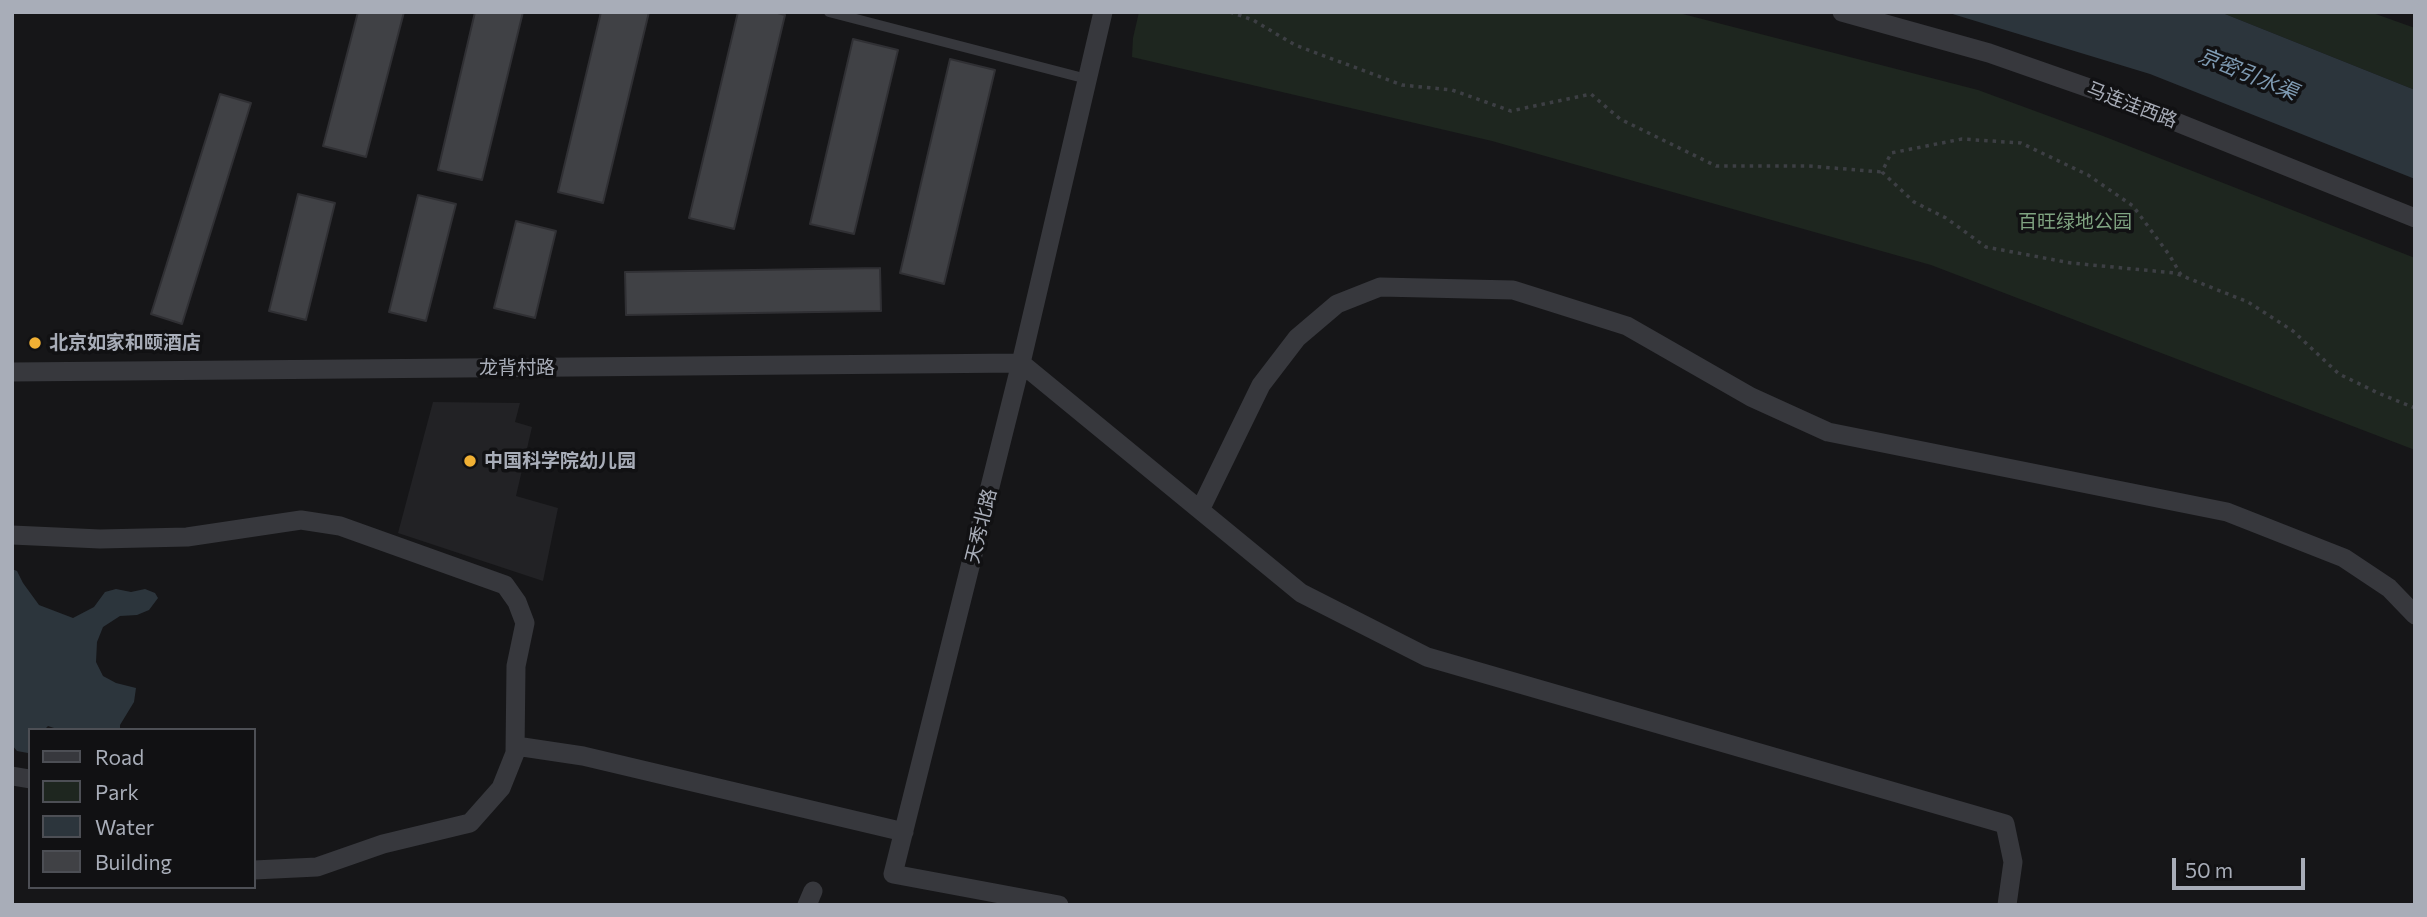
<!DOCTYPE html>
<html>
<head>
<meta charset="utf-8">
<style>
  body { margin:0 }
  #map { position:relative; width:2427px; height:917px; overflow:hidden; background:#161618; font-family:Commissioner,sans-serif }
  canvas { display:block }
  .frame { position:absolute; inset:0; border:14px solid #a8adb8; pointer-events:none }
  .legend { position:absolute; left:28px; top:728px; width:228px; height:161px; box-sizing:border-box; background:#111113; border:2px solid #4d4f55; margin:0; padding:9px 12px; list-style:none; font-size:21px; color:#a8adb8 }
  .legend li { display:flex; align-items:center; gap:14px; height:35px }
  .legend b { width:35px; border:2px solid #4d4f55 }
  .scale { position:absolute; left:2172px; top:858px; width:133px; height:32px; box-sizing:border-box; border:4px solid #a8adb8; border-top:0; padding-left:9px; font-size:21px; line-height:24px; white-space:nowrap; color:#a8adb8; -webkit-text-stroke:5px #111113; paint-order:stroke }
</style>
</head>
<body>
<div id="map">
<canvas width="2427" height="917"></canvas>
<div class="frame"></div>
<ul class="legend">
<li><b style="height:9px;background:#37383d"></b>Road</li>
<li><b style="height:19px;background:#1e261f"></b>Park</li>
<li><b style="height:19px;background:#2c353c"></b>Water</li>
<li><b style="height:19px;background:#404145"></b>Building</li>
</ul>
<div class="scale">50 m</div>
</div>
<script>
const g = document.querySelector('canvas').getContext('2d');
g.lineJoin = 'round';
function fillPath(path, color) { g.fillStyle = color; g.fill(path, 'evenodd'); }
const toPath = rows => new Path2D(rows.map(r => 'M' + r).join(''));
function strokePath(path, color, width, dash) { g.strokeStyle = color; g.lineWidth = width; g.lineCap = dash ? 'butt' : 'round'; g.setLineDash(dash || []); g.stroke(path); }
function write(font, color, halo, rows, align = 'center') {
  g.font = font + ' Commissioner,"Noto Sans SC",sans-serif'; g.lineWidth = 7; g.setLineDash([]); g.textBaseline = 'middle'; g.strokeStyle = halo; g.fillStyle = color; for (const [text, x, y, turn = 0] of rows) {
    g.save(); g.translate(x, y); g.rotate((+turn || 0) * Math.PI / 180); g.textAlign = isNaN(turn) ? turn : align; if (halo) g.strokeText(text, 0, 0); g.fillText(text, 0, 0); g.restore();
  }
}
fillPath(toPath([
  [433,402,520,403,515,422,532,427,516,496,558,508,543,581,398,533]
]), '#222225');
fillPath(toPath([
  [1139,12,1675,12,1978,90,2103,136,2415,258,2415,450,1931,265,1492,141,1132,57,1133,38],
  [2220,12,2370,12,2415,28,2415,90]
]), '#1e261f');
fillPath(toPath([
  [1946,12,2220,12,2415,90,2415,179,2150,74],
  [12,569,17,571,23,583,39,605,73,618,94,607,105,592,116,589,131,592,145,589,155,593,158,598,149,610,137,615,120,616,103,627,97,642,96,662,103,676,116,683,136,688,134,702,120,725,120,730,60,730,48,726,44,730,30,730,30,751,28,753,17,751,12,745]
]), '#2c353c');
const building = toPath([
  [358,12,404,12,366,157,323,146,358,12],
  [475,12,523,12,482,180,438,170,475,12],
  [601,12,649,12,603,203,558,192,601,12],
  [738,12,774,12,785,15,734,229,689,218,738,12],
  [853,39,898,50,854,234,810,224,853,39],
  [950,59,995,70,944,284,900,273,950,59],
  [220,94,251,103,182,324,151,314,220,94],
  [298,194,335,203,306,320,269,311,298,194],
  [418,195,456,204,426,321,389,312,418,195],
  [516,221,556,231,535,318,494,308,516,221],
  [880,268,881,311,626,315,625,272,880,268]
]);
fillPath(building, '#404145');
strokePath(building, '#303034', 2);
strokePath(toPath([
  [1230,12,1253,20,1295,45,1402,85,1452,90,1511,111,1591,94,1620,119,1716,166,1809,166,1882,172],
  [2181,275,2170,256,2133,206,2088,175,2021,143,1962,139,1891,153,1882,172,1914,202,1946,218,1986,247,2071,263,2175,273,2248,302,2293,331,2339,374,2378,393,2415,408]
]), '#3d3f44', 3.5, [3.5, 5]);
strokePath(toPath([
  [829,12,1087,79]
]), '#37383d', 10);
strokePath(toPath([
  [1842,12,1989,53,2109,95,2415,218],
  [12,372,1021,363,1301,593,1427,657,2005,824,2013,862,2007,905],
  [1200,510,1261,385,1297,338,1337,304,1380,287,1513,290,1627,326,1751,397,1828,432,2227,512,2344,558,2389,588,2415,615],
  [12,535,100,539,187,537,301,520,340,526,505,585,517,602,525,623,516,666,515,753,501,788,470,823,383,844,317,867,254,870],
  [516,746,583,756,904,832],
  [12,776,30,779],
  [807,905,813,891],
  [1059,905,893,874,1021,363,1103,12]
]), '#37383d', 19);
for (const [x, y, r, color] of [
  [35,343,7,"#f2b134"],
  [470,461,7,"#f2b134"]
]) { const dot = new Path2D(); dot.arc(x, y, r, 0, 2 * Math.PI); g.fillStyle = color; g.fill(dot); strokePath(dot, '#111113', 2.5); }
write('19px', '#a8adb8', '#111113', [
  ["马连洼西路",2132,105,21],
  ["龙背村路",517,368],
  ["天秀北路",981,526,-76]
]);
write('19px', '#7fa381', '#111113', [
  ["百旺绿地公园",2075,222]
]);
write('bold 19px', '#a8adb8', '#111113', [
  ["北京如家和颐酒店",49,343],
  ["中国科学院幼儿园",484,461]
], 'left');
write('italic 21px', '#7f9bb3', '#111113', [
  ["京密引水渠",2248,74,22]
]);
</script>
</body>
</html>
